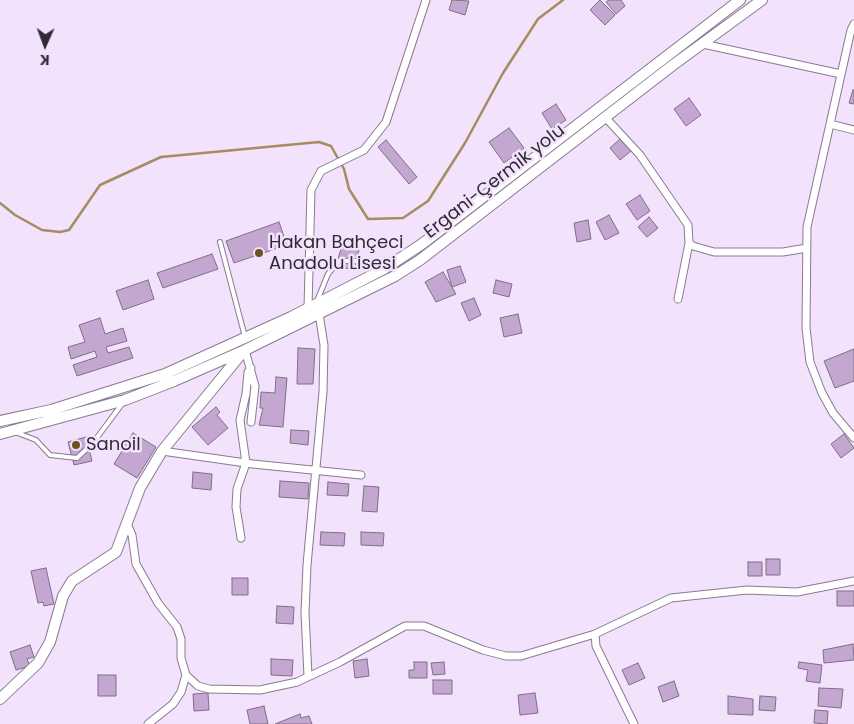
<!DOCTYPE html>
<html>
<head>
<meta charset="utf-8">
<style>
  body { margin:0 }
  #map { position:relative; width:854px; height:724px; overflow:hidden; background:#f2e2fc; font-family:Poppins,sans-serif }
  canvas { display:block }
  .north { position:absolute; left:20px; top:20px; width:50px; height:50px; -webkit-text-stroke:4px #f2e2fc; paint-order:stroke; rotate:182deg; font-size:14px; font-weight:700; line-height:20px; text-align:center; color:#312a34 }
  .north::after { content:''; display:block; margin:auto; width:18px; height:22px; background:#312a34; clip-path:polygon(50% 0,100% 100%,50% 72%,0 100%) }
</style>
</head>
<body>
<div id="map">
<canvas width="854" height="724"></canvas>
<div class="north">K</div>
</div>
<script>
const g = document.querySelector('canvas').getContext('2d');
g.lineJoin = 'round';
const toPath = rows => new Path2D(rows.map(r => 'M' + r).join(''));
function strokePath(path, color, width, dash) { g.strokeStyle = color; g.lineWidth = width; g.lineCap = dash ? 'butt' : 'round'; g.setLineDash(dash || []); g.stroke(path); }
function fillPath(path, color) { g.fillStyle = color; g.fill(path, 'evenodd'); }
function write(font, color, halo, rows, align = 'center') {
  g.font = font + ' Poppins,sans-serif'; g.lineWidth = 5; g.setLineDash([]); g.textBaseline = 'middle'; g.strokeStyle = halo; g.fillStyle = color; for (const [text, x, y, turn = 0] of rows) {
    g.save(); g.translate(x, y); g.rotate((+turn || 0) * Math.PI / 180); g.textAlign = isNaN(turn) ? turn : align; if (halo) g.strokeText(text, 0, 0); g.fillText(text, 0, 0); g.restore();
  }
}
strokePath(toPath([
  [0,203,15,215,42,230,60,232,69,230,100,185,161,157,319,142,331,146,344,169,349,189,368,219,403,218,428,201,465,143,503,73,538,19,563,0]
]), '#a58d60', 2.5);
const building = toPath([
  [452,0,469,1,465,15,449,10,452,0],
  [600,0,615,15,605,25,590,10,600,0],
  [609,0,621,0,625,6,616,14,606,2,609,0],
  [853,90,854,90,854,104,849,103,853,90],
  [689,98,701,115,686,126,674,109,689,98],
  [556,104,566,120,552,129,542,113,556,104],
  [509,128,524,148,504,163,489,142,509,128],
  [620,139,631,151,620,160,610,148,620,139],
  [386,140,417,177,409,184,378,147,386,140],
  [640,195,650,211,637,220,626,204,640,195],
  [609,215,619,233,605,240,596,222,609,215],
  [649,217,658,228,647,237,638,227,649,217],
  [588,220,591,239,577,242,574,223,588,220],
  [279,222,287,245,234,263,226,241,279,222],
  [342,245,359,250,354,270,336,266,342,245],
  [212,254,218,269,163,288,157,273,212,254],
  [460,266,466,282,452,287,447,270,460,266],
  [443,272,456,294,436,302,425,282,443,272],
  [148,280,154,299,123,310,116,291,148,280],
  [496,280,512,284,509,297,493,293,496,280],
  [474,298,481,315,469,321,461,303,474,298],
  [518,314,522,333,504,337,500,318,518,314],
  [100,318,105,334,123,328,127,341,106,347,108,353,129,347,133,358,77,376,73,365,97,357,95,351,71,359,68,347,85,342,79,325,100,318],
  [298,348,315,349,313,384,297,384,298,348],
  [854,349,854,381,835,388,824,361,854,349],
  [276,377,287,378,283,427,259,425,263,408,260,408,261,392,275,393,276,377],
  [216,407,220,412,217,415,228,428,208,445,192,427,216,407],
  [291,430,309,431,308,445,290,443,291,430],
  [133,433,156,447,137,478,114,464,133,433],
  [844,434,854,448,841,458,831,444,844,434],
  [86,437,92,461,74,465,68,442,86,437],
  [193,472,212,474,211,490,192,488,193,472],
  [280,481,309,483,308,499,279,497,280,481],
  [328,482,349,484,348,496,327,495,328,482],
  [364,486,379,487,377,512,362,511,364,486],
  [321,532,345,533,344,546,320,545,321,532],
  [361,532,384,533,383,546,361,545,361,532],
  [766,559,780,559,780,575,766,575,766,559],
  [748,562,762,562,762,576,748,576,748,562],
  [46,568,54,604,44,606,43,602,38,603,31,571,46,568],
  [232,578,248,578,248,595,232,595,232,578],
  [837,591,854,591,854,606,837,606,837,591],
  [277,606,294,607,293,624,276,623,277,606],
  [853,644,854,660,824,663,823,650,853,644],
  [30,645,34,657,27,659,30,666,16,670,10,652,30,645],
  [271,659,293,660,292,676,271,675,271,659],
  [367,659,369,676,355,678,353,661,367,659],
  [414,662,427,662,427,678,409,678,409,670,414,670,414,662],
  [444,662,445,674,433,675,431,663,444,662],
  [799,662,822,665,820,683,806,681,808,670,798,668,799,662],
  [638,663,645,678,629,685,622,670,638,663],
  [98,675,116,675,116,696,98,696,98,675],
  [433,680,452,680,452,694,433,694,433,680],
  [674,681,679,696,663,702,658,687,674,681],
  [819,688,843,689,841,708,818,706,819,688],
  [208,693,209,710,194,711,193,694,208,693],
  [535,693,538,713,520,715,518,695,535,693],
  [728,696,753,699,753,715,728,714,728,696],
  [760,696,776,697,775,711,759,710,760,696],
  [264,706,268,724,250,724,247,710,264,706],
  [815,710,828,711,827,724,814,723,815,710],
  [300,714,301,718,309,716,312,724,275,724,300,714]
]);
fillPath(building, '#c3a7d1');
strokePath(building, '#7e6f86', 1);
const lane = toPath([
  [220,242,245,337],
  [317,301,328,274,339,261,363,261,382,268],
  [15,432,36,440,50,455,77,458,93,443,122,404]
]);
const street = toPath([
  [854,24,851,30,807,227,806,328,810,362,822,393,833,413,854,438],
  [703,44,841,74],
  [605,117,640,155,688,225,689,243,678,299],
  [830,124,854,130],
  [689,243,693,246,714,252,783,252,807,248],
  [308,308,311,190,321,171,364,150,386,122,426,0],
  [245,350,255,386,251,422],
  [162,451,253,464,361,475],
  [126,522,132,535,136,564,158,603,177,627,181,639,181,658,186,675,198,686,209,689,260,690,297,682,340,662,405,626,424,626,483,650,506,656,521,656,595,634,671,598,747,590,797,592,854,581],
  [241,538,236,507,237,489,246,463,240,420,246,394,248,372,251,368],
  [595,634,596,646,634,724],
  [308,676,305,613,307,565,323,392,324,345,319,314],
  [148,724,173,704,181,692,186,675]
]);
const secondary = toPath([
  [0,421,51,410,165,374,291,317,384,269,422,244,740,0],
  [0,434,125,400,174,381,245,350,395,276,420,260,673,65,762,0],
  [0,699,38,663,50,642,63,596,72,581,116,552,140,488,162,451,242,353]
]);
strokePath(lane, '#897a91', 6);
strokePath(street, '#897a91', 9);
strokePath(secondary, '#897a91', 12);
strokePath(lane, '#fff', 4);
strokePath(street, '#fff', 7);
strokePath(secondary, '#fff', 10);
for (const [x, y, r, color] of [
  [259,253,5,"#6b5223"],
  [76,445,5,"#6b5223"]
]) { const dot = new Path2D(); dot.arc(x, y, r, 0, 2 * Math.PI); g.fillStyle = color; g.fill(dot); strokePath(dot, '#f2e2fc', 2); }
write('18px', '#312a34', '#f2e2fc', [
  ["Ergani-Çermik yolu",495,182,-38]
]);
write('18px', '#312a34', '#f2e2fc', [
  ["Hakan Bahçeci",269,243],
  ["Anadolu Lisesi",269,264],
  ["Sanoil",86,445]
], 'left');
</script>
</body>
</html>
